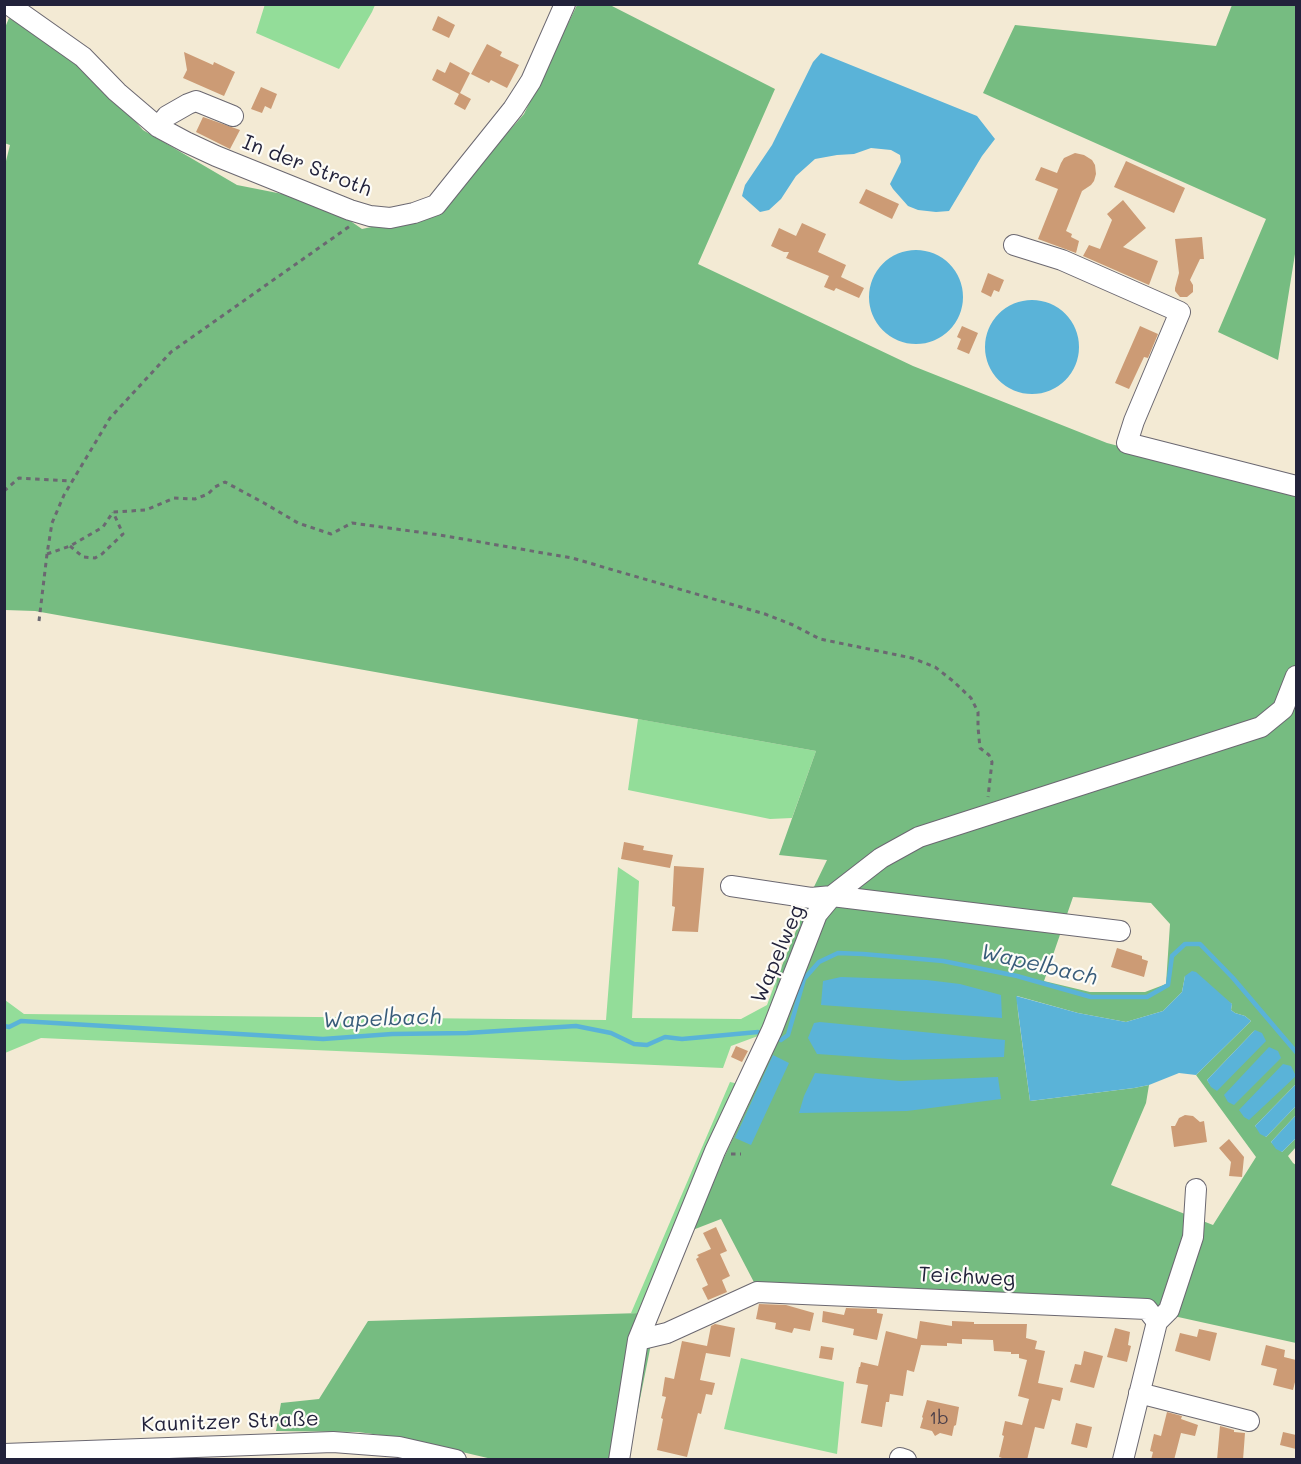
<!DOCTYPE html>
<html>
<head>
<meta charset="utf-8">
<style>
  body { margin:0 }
  #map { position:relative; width:1301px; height:1464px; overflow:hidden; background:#f3ead4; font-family:Mali,sans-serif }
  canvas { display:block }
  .frame { position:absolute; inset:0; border:6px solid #22223b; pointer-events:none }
</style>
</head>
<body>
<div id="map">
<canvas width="1301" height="1464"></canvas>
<div class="frame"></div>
</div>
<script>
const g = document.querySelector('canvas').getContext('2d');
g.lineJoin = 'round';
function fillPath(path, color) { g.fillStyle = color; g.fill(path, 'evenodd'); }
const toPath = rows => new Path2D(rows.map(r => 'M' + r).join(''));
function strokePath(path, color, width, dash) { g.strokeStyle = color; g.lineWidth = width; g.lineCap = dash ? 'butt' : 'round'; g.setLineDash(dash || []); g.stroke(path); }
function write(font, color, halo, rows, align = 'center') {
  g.font = font + ' Mali,sans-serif'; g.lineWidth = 4.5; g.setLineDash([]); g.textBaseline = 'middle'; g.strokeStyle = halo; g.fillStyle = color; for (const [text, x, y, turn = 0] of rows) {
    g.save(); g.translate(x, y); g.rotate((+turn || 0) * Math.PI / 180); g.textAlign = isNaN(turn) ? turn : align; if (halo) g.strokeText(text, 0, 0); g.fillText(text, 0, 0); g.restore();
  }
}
fillPath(toPath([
  [265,4,375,4,375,5,372,12,339,69,256,33],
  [638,719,816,751,792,818,770,819,628,790],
  [618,867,639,881,632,1018,741,1019,767,1005,777,978,773,1012,758,1036,731,1046,723,1068,41,1038,5,1053,5,1000,24,1014,606,1020],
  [730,1082,739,1084,641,1313,631,1313],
  [741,1358,844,1382,837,1454,724,1429]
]), '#93dd99');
fillPath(toPath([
  [577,5,610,5,775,89,698,264,913,366,1107,443,1296,493,1296,1084,1255,1126,1266,1137,1296,1106,1296,1115,1271,1142,1282,1152,1296,1138,1296,1147,1288,1156,1293,1163,1296,1165,1296,1343,1169,1315,757,1288,721,1219,690,1231,772,1054,773,1012,777,978,812,891,827,860,779,855,816,751,35,611,5,610,4,169,10,145,4,143,4,30,9,18,86,65,143,130,237,185,323,202,362,229,437,213,524,114],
  [1073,897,1151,903,1170,924,1166,984,1145,992,1090,992,1044,981],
  [1185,976,1232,1004,1231,1010,1235,1013,1245,1016,1251,1021,1196,1075,1256,1157,1213,1225,1111,1185,1146,1103,1149,1085,1134,1088,1030,1101,1018,1012,1017,996,1078,1013,1126,1022,1163,1011,1182,992],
  [1255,1030,1212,1087,1207,1080],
  [1232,5,1296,5,1296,238,1295,254,1278,360,1218,332,1266,219,983,93,1015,25,1216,46],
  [641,1313,651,1344,628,1459,492,1459,402,1438,358,1432,276,1431,281,1403,319,1399,368,1321]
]), '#76bc81');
fillPath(toPath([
  [821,53,977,116,995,139,982,156,949,211,936,212,918,210,908,206,893,189,890,184,901,162,900,155,891,150,871,148,854,154,837,155,815,159,796,176,781,199,769,210,760,212,742,196,745,185,772,145,813,62],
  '869 297a47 47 0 1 1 94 0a47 47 0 1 1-94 0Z',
  '985 347a47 47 0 1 1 94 0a47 47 0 1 1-94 0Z',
  [1192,971,1196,972,1232,1004,1231,1010,1235,1013,1245,1016,1251,1021,1196,1075,1179,1073,1149,1085,1134,1088,1030,1101,1016,996,1078,1013,1126,1022,1163,1011,1182,992,1185,976],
  [841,977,927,980,960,984,1001,995,1002,1018,821,1005,823,981],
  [820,1022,1005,1040,1004,1057,903,1060,817,1054,808,1038,814,1023],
  [1255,1030,1262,1033,1266,1041,1217,1091,1211,1087,1207,1080],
  [1269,1047,1278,1051,1281,1058,1234,1105,1228,1102,1224,1095],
  [773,1055,789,1063,751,1145,735,1138],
  [1283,1064,1291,1066,1296,1076,1249,1120,1244,1117,1239,1110],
  [815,1073,900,1081,998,1077,1001,1099,907,1111,799,1113,804,1096],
  [1296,1084,1296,1106,1266,1137,1260,1134,1255,1126],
  [1296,1115,1296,1138,1282,1152,1276,1149,1271,1142]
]), '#5ab3d8');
strokePath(toPath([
  [4,1026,9,1027,21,1021,323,1039,392,1034,467,1033,576,1026,611,1033,634,1044,647,1045,665,1037,682,1039,758,1032],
  [781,1040,788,1035,804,979,819,962,838,953,863,954,943,961,1017,976,1091,997,1147,997,1168,985,1172,956,1185,944,1200,944,1233,978,1296,1052]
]), '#5ab3d8', 4.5);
fillPath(toPath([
  [438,16,455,25,449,38,432,30],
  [487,44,502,52,500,56,519,65,507,88,491,80,489,83,471,74],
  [184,52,213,65,214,62,235,72,224,96,183,78,187,70],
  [450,62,470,73,460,93,471,99,465,110,454,104,459,94,432,80,437,69,445,73],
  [261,87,277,94,271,109,265,106,262,113,251,109],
  [203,117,240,130,230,149,196,132],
  [1075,153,1084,155,1092,160,1095,165,1096,174,1094,181,1091,185,1082,191,1066,231,1072,234,1071,237,1079,241,1076,253,1038,239,1058,189,1035,180,1041,167,1057,173,1061,163,1064,158],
  [1126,161,1185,188,1174,213,1114,187],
  [866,189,899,204,892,219,859,203],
  [1123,200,1146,228,1123,247,1158,261,1149,285,1083,256,1089,245,1100,249,1112,220,1107,214],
  [802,223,826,234,818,252,846,265,841,277,864,288,859,298,836,288,834,291,824,287,829,276,786,258,789,252,784,252,771,246,779,228,796,236],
  [1202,237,1204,259,1200,259,1190,280,1193,285,1193,292,1187,297,1180,297,1175,291,1175,288,1179,273,1175,239],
  [988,273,1004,280,999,292,994,290,991,297,981,292],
  [962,326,978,333,969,354,957,349,961,339,957,337],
  [1140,326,1158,334,1148,358,1144,357,1129,389,1115,383],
  [624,842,644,846,643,850,673,855,670,868,621,859],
  [674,866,704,868,698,932,672,931,675,907,672,906],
  [1117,948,1142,956,1142,959,1148,961,1144,977,1111,967],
  [736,1046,748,1051,742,1062,731,1057],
  [1185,1115,1193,1116,1200,1122,1204,1121,1207,1142,1174,1147,1171,1126,1175,1126,1179,1118],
  [1229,1139,1244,1157,1242,1177,1229,1176,1231,1162,1219,1148],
  [716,1227,727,1251,720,1254,730,1276,722,1280,727,1292,708,1300,702,1288,708,1285,696,1259,699,1257,697,1255,711,1249,703,1233],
  [759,1304,786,1305,814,1313,810,1331,794,1328,792,1333,775,1329,776,1323,756,1319],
  [846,1308,877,1309,877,1313,883,1314,877,1340,853,1335,854,1329,822,1322,823,1311,844,1315],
  [920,1321,952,1326,952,1321,974,1322,974,1324,1027,1324,1026,1338,1037,1341,1035,1349,1045,1351,1038,1383,1063,1388,1060,1401,1052,1399,1044,1429,1035,1427,1027,1460,1008,1460,999,1457,1004,1436,1002,1435,1005,1421,1022,1425,1029,1399,1018,1396,1027,1360,1019,1358,1019,1354,1011,1354,1011,1352,994,1351,993,1340,962,1339,962,1344,947,1343,947,1346,921,1345,914,1372,907,1370,903,1396,890,1394,889,1402,886,1402,882,1427,861,1423,868,1385,856,1383,859,1367,860,1367,861,1362,878,1366,886,1331,917,1339],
  [715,1324,735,1328,731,1351,730,1357,706,1353,700,1380,715,1383,712,1395,706,1394,701,1414,698,1413,687,1457,657,1450,663,1419,661,1418,666,1397,662,1396,665,1377,674,1379,682,1341,707,1346,711,1326],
  [1115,1328,1130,1332,1128,1345,1131,1346,1127,1362,1107,1357],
  [1199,1329,1217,1333,1210,1361,1175,1351,1180,1333,1197,1337],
  [1266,1345,1285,1350,1284,1357,1296,1360,1296,1378,1293,1390,1273,1385,1277,1369,1261,1365],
  [821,1346,834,1348,832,1360,819,1358],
  [1084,1351,1103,1356,1094,1388,1070,1382,1075,1364,1081,1365],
  [927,1400,959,1407,956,1425,954,1426,952,1436,940,1433,935,1436,932,1431,920,1428,923,1418,922,1417],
  [1167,1412,1182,1416,1181,1419,1198,1425,1195,1436,1181,1433,1174,1460,1151,1460,1153,1452,1150,1451,1154,1434,1161,1436],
  [1076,1423,1092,1427,1087,1448,1071,1444],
  [1220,1426,1234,1430,1234,1432,1245,1433,1243,1460,1217,1460],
  [1283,1432,1296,1435,1296,1449,1280,1445]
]), '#cc9b75');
const minor = toPath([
  [8,4,83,57,117,92,158,127,186,142,216,156,350,210,370,216,390,218,414,213,436,205,513,109,531,81,565,4],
  [158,127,167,116,188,104,196,101,233,116],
  [1014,245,1062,260,1180,312,1134,421,1127,443,1296,486],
  [731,886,811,898,832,896,1120,931],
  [1157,1322,1169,1310,1193,1237,1196,1189],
  [638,1340,667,1333,757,1292,1147,1309,1157,1322,1123,1460],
  [1139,1393,1249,1421],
  [4,1454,333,1442,399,1447,456,1460],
  [900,1458,906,1460],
  [619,1460,638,1340,715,1151,772,1030,817,914,832,896,881,858,919,837,1261,727,1283,709,1296,676]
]);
strokePath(minor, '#6b6871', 22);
strokePath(toPath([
  [4,491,19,478,72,481],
  [70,546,83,557,95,558,102,554,123,534,113,512],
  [47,554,70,546,103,527,113,512,146,510,174,498,195,499,208,494,215,487,225,482,264,503,298,523,331,534,352,523,440,535,572,558,765,614,793,625,820,639,912,658,935,667,953,681,971,698,978,712,978,727,980,748,989,755,992,762,988,797],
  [39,621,47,554,52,523,64,495,110,418,171,352,350,226],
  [731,1154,741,1154]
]), '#6b6871', 3, [4.5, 4.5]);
strokePath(minor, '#fff', 20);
write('18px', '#4c404a', null, [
  ["1b",939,1418]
]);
write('21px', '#22223b', '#fdfcf7', [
  ["In der Stroth",307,166,21],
  ["Wapelweg",778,954,-67],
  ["Teichweg",967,1277,3],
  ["Kaunitzer Straße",230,1422,-2]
]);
write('italic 22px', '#385c7a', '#fdfcf7', [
  ["Wapelbach",1039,965,13],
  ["Wapelbach",382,1019,-2]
]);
</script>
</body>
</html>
